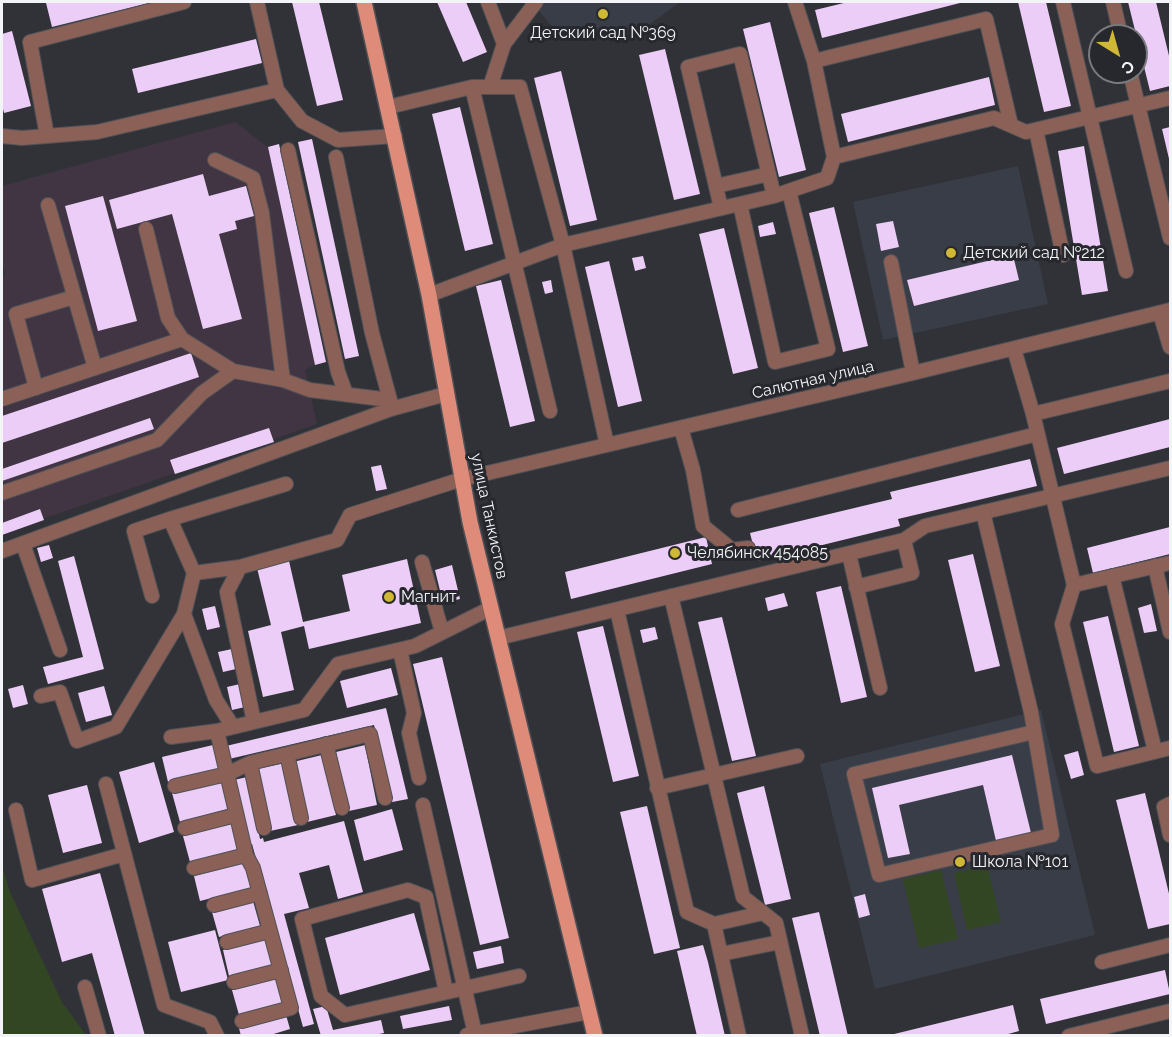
<!DOCTYPE html>
<html>
<head>
<meta charset="utf-8">
<style>
  body { margin:0 }
  #map { position:relative; width:1172px; height:1037px; overflow:hidden; background:#313237; font-family:Raleway,sans-serif }
  canvas { display:block }
  .frame { position:absolute; inset:0; border:3px solid #f3f4f7; pointer-events:none }
  .north { position:absolute; left:1088px; top:24px; width:60px; height:60px; box-sizing:border-box; background:#27282d; border:2px solid #797a7e; border-radius:50%; rotate:143deg; font-size:16px; font-weight:700; line-height:24px; text-align:center; color:#f3f4f7 }
  .north::after { content:''; display:block; margin:auto; width:21px; height:27px; background:#d0b736; clip-path:polygon(50% 0,100% 100%,50% 72%,0 100%) }
</style>
</head>
<body>
<div id="map">
<canvas width="1172" height="1037"></canvas>
<div class="frame"></div>
<div class="north">С</div>
</div>
<script>
const g = document.querySelector('canvas').getContext('2d');
g.lineJoin = 'round';
function fillPath(path, color) { g.fillStyle = color; g.fill(path, 'evenodd'); }
const toPath = rows => new Path2D(rows.map(r => 'M' + r).join(''));
function strokePath(path, color, width, dash) { g.strokeStyle = color; g.lineWidth = width; g.lineCap = dash ? 'butt' : 'round'; g.setLineDash(dash || []); g.stroke(path); }
function write(font, color, halo, rows, align = 'center') {
  g.font = font + ' Raleway,sans-serif'; g.lineWidth = 6; g.setLineDash([]); g.textBaseline = 'middle'; g.strokeStyle = halo; g.fillStyle = color; for (const [text, x, y, turn = 0] of rows) {
    g.save(); g.translate(x, y); g.rotate((+turn || 0) * Math.PI / 180); g.textAlign = isNaN(turn) ? turn : align; if (halo) g.strokeText(text, 0, 0); g.fillText(text, 0, 0); g.restore();
  }
}
fillPath(toPath([
  [235,122,268,147,315,365,305,370,317,424,2,533,2,276,5,275,2,263,2,186]
]), '#413544');
fillPath(toPath([
  [532,2,680,2,646,27,562,39],
  [1018,166,1048,304,883,340,853,202],
  [1041,710,1095,935,875,989,820,764]
]), '#393d47');
fillPath(toPath([
  [987,865,1001,922,967,930,954,873],
  [2,866,10,892,62,1002,86,1035,2,1035],
  [941,870,958,939,919,948,903,879]
]), '#324623');
fillPath(toPath([
  [54,2,153,2,52,27,46,3],
  [292,2,319,2,343,100,317,106],
  [437,2,466,2,487,52,463,62],
  [848,2,964,2,822,38,815,10],
  [1018,2,1046,2,1071,106,1044,112],
  [1128,2,1156,2,1170,60,1170,86,1150,91],
  [770,22,806,170,779,177,743,29],
  [12,31,31,106,4,113,2,105,2,34],
  [256,39,262,63,138,93,132,69],
  [665,49,700,194,674,200,639,55],
  [561,71,597,220,570,226,534,78],
  [989,77,995,105,848,142,841,114],
  [460,107,493,244,465,251,432,114],
  [1170,127,1170,163,1162,129],
  [312,139,359,356,345,359,298,142],
  [279,144,326,362,315,365,268,147],
  [1084,146,1108,291,1082,295,1058,151],
  [203,174,209,196,246,186,254,216,235,221,237,229,219,234,242,319,203,329,172,214,117,229,109,200],
  [103,196,137,321,98,331,65,206],
  [834,207,868,346,843,352,809,213],
  [893,221,899,247,881,251,876,224],
  [773,222,776,234,760,237,758,226],
  [724,228,758,368,733,374,699,234],
  [1013,255,1019,280,914,306,907,280],
  [643,256,646,268,635,271,632,258],
  [609,261,642,401,618,407,585,267],
  [501,280,535,421,510,427,476,286],
  [551,280,553,292,545,294,542,282],
  [191,353,199,377,2,443,2,416],
  [150,418,154,429,2,481,2,469],
  [1170,419,1170,447,1064,474,1057,448],
  [269,428,274,442,175,474,170,460],
  [1030,459,1037,486,898,519,900,526,757,561,750,533,892,499,890,492],
  [381,465,387,489,376,491,371,467],
  [40,509,44,520,2,535,2,523],
  [1170,527,1170,554,1093,573,1087,548],
  [706,537,712,564,571,599,565,572],
  [49,545,53,558,41,562,37,548],
  [973,554,1000,666,975,672,948,560],
  [74,556,104,669,48,684,43,667,83,657,58,561],
  [407,559,421,623,309,649,304,626,281,632,294,690,263,697,248,631,271,625,257,568,289,561,303,622,350,611,342,575],
  [452,565,460,599,443,603,435,570],
  [841,586,867,697,841,703,816,592],
  [784,593,788,606,768,611,765,598],
  [1151,604,1157,631,1144,633,1138,608],
  [215,606,220,627,207,630,202,609],
  [1108,616,1139,746,1114,752,1083,622],
  [722,617,756,756,732,761,698,622],
  [603,626,639,776,613,782,577,632],
  [655,627,658,639,643,643,640,630],
  [232,649,236,669,223,672,218,652],
  [442,657,509,938,480,945,413,664],
  [391,668,398,695,347,708,340,681],
  [240,684,245,707,232,710,227,687],
  [23,685,28,704,13,708,8,689],
  [104,686,112,715,86,722,78,693],
  [386,708,408,799,392,802,374,725,229,759,226,746],
  [213,745,219,769,168,782,162,757],
  [365,745,377,805,349,811,336,752],
  [1078,751,1084,775,1071,779,1064,755],
  [322,755,336,815,307,822,293,762],
  [1012,755,1032,837,997,845,983,785,899,805,910,854,888,858,872,788],
  [154,762,174,832,139,843,119,772],
  [285,763,298,825,270,831,257,769],
  [247,777,260,839,263,838,264,842,344,821,363,892,338,899,329,865,299,873,309,908,284,914,314,1024,303,1027,252,844,248,845,234,780],
  [221,781,228,809,180,822,172,793],
  [87,785,102,843,63,853,48,795],
  [764,786,791,899,765,905,737,793],
  [1145,793,1170,898,1170,924,1148,929,1116,800],
  [647,806,680,948,654,954,620,812],
  [392,809,403,850,364,861,354,820],
  [232,823,239,849,190,862,183,836],
  [244,863,251,888,200,901,194,876],
  [100,873,145,1036,115,1036,92,953,62,962,42,889],
  [865,894,870,915,859,918,854,897],
  [253,901,260,926,219,937,212,912],
  [819,912,848,1036,820,1036,792,918],
  [414,913,430,970,340,995,325,938],
  [215,930,228,980,181,992,168,942],
  [265,938,272,965,229,976,223,950],
  [703,945,708,962,725,1036,697,1036,677,951],
  [501,946,504,963,477,969,473,952],
  [1165,970,1170,994,1046,1024,1040,999],
  [277,978,284,1003,239,1015,232,990],
  [1013,1005,1019,1031,1001,1036,886,1036],
  [326,1006,333,1030,381,1020,384,1033,369,1036,321,1036,313,1009],
  [449,1006,452,1020,403,1029,400,1016],
  [286,1015,290,1029,267,1036,241,1036,239,1028]
]), '#eccdf7');
const minor = toPath([
  [257,2,277,90,302,121,338,140,395,136],
  [488,2,504,44,490,87],
  [795,2,814,61,834,157],
  [1063,2,1126,271],
  [1113,2,1121,36],
  [504,44,536,2],
  [814,61,986,19,1011,125],
  [1130,72,1170,238],
  [472,87,550,411],
  [388,107,472,87,520,87,563,245,607,445],
  [1036,130,1063,255],
  [2,136,22,138,97,132,277,90],
  [47,136,30,42,184,2],
  [288,150,338,372,346,394],
  [336,157,372,333,390,400],
  [215,160,253,178,262,213,283,380],
  [716,186,769,174],
  [740,204,775,362,828,349,789,191],
  [48,205,95,368],
  [721,208,688,67,740,54,774,196],
  [146,229,168,318,182,339],
  [891,262,913,373],
  [429,295,563,245,774,196,827,178,834,157,994,118,1026,132,1170,98],
  [1160,313,1170,347],
  [1014,349,1033,414,1074,585,1062,624,1097,766,1170,748],
  [36,388,16,314,74,297],
  [2,399,182,339,233,371,283,380,310,390,390,400,391,409],
  [1033,414,1170,381],
  [681,428,693,470,703,526,732,550,748,548],
  [2,493,157,440,202,393,233,371],
  [738,510,1037,434],
  [983,512,1031,712,1052,835,879,875,854,774,1034,732],
  [23,544,60,650],
  [2,551,391,409,446,394],
  [849,554,880,688],
  [422,562,442,632],
  [1155,566,1170,632],
  [240,567,194,573,170,519,286,484],
  [194,573,184,614,216,700,233,727],
  [1112,576,1155,751],
  [1074,585,1170,563],
  [856,587,912,573,904,540],
  [152,596,134,531,170,519],
  [671,596,743,897,776,923,802,1036],
  [617,610,687,912,714,924,739,1036],
  [498,638,904,540,925,526,1170,468],
  [400,650,414,713,409,733,419,778],
  [41,696,60,692,77,741,116,727,184,614],
  [254,722,304,710,338,664,415,646,491,608],
  [171,737,217,731],
  [326,744,342,808],
  [287,754,301,818],
  [250,763,264,828],
  [106,784,164,1005,210,1022,217,1036],
  [175,786,227,774,250,763,370,734,385,798],
  [657,788,797,756],
  [1170,804,1164,807,1170,835],
  [423,805,475,1034],
  [16,810,32,880,124,854],
  [185,828,236,815],
  [194,868,246,855],
  [214,905,260,893],
  [714,924,763,913],
  [227,942,270,931],
  [721,954,780,942],
  [1102,962,1170,945],
  [234,982,281,970],
  [85,987,99,1036],
  [446,992,426,897,408,890,302,919,321,996,345,1015,519,976],
  [242,1021,291,1008,253,868,246,855,217,731,254,722,227,592,240,567,337,540,350,515,462,479,913,373,1170,310],
  [467,1035,589,1012],
  [1069,1036,1170,1011]
]);
const major = toPath([
  [364,2,429,295,470,522,595,1036]
]);
strokePath(minor, '#505156', 16);
strokePath(major, '#505156', 18);
strokePath(minor, '#8a6057', 14);
strokePath(major, '#df8b7a', 15);
for (const [x, y, r, color] of [
  [603,14,6,"#d0b736"],
  [951,253,6,"#d0b736"],
  [675,553,6,"#d0b736"],
  [389,597,6,"#d0b736"],
  [960,862,6,"#d0b736"]
]) { const dot = new Path2D(); dot.arc(x, y, r, 0, 2 * Math.PI); g.fillStyle = color; g.fill(dot); strokePath(dot, '#27282d', 2); }
write('16px', '#f3f4f7', '#27282d', [
  ["Детский сад №369",603,33,"center"],
  ["Детский сад №212",963,253],
  ["Челябинск 454085",687,553],
  ["Магнит",401,597],
  ["Школа №101",972,862]
], 'left');
write('16px', '#f3f4f7', '#27282d', [
  ["Салютная улица",813,380,-13],
  ["улица Танкистов",489,516,78]
]);
</script>
</body>
</html>
